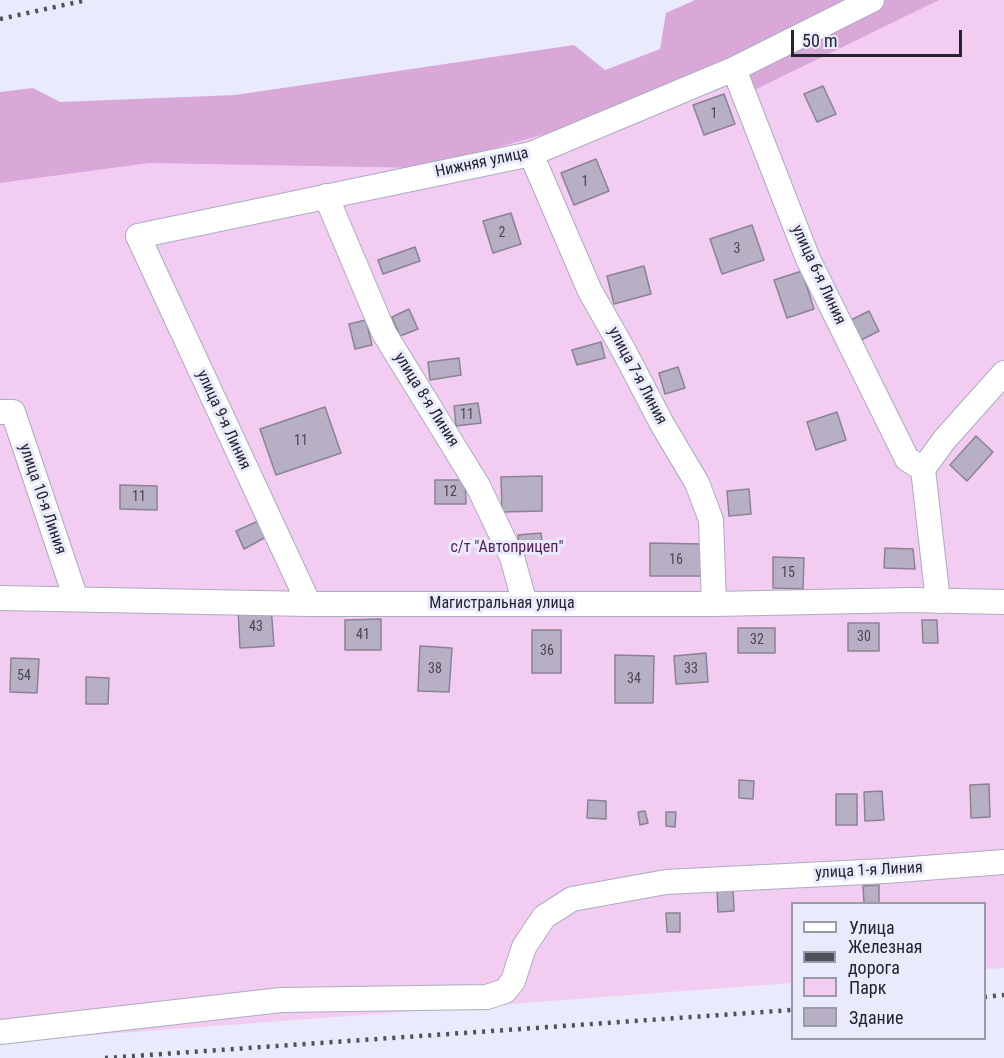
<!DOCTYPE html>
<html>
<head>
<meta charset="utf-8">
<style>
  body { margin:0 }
  #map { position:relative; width:1004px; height:1058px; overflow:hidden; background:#e9ebfd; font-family:"Roboto Condensed",sans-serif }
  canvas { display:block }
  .legend { position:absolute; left:791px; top:902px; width:195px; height:138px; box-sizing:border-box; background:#e9ebfd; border:2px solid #9a9ba9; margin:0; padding:8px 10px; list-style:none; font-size:18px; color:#23242c }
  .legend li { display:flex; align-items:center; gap:12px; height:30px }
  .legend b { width:30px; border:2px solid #9a9ba9 }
  .scale { position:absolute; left:791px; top:30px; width:171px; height:27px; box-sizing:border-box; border:3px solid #23242c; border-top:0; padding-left:8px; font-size:18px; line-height:21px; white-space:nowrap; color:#23242c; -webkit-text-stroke:4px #e9ebfd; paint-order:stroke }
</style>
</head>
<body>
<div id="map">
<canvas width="1004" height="1058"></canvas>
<ul class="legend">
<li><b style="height:8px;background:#fff"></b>Улица</li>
<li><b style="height:8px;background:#4e505a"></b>Железная дорога</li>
<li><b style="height:16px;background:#f3ccf2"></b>Парк</li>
<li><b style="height:16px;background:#b7afc3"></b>Здание</li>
</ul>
<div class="scale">50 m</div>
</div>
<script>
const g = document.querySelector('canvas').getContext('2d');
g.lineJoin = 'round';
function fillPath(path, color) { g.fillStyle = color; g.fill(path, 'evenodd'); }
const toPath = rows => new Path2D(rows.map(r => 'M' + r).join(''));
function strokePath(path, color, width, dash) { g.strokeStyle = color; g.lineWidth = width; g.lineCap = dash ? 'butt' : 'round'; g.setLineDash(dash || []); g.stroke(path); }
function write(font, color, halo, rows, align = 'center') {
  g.font = font + ' "Roboto Condensed",sans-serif'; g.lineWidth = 6; g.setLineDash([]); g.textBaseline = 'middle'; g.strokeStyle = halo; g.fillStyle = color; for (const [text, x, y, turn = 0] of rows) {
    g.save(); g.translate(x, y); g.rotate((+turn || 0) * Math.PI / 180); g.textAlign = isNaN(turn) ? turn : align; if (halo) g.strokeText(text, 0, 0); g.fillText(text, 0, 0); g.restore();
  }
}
fillPath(toPath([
  [864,0,1004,0,1004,968,985,969,984,904,792,904,792,983,0,1042,0,144,739,67]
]), '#f3ccf2');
fillPath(toPath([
  [695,0,939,0,744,95,727,76,627,111,424,168,149,163,0,183,0,92,33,88,60,102,235,95,574,45,605,70,660,49,666,13]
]), '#d9a8d8');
const building = toPath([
  [823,86,836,114,817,122,804,94,823,86],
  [724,94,735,124,704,135,693,105,724,94],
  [596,159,609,191,574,205,561,173,596,159],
  [511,213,521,244,493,253,483,221,511,213],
  [752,225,764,260,722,274,710,239,752,225],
  [415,247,420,261,383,274,378,260,415,247],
  [644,266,651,294,614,304,607,276,644,266],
  [802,271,814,309,787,318,774,280,802,271],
  [409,309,418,329,400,336,392,317,409,309],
  [869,311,879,331,861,340,851,320,869,311],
  [366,320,372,345,355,349,349,324,366,320],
  [601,342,605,358,577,365,572,350,601,342],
  [459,358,461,375,430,380,428,362,459,358],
  [678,367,685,388,665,394,659,373,678,367],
  [478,403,481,423,456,426,454,406,478,403],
  [325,407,341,453,276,475,260,429,325,407],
  [837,412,846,440,816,450,807,422,837,412],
  [976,436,993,452,967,481,950,465,976,436],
  [542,476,542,511,502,512,501,477,542,476],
  [435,480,465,480,466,504,435,504,435,480],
  [120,485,157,486,157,510,120,509,120,485],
  [749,489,751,514,729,516,727,491,749,489],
  [258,521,266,537,244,549,236,531,258,521],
  [541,533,543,553,520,555,518,535,541,533],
  [650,543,702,544,701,576,650,576,650,543],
  [885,548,913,549,915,569,884,568,885,548],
  [773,557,804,558,803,589,773,588,773,557],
  [271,606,274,646,240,648,238,609,271,606],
  [381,619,381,650,345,650,345,620,381,619],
  [922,620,937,620,938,643,923,643,922,620],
  [848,623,879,623,879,651,848,651,848,623],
  [738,628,775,628,775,653,738,653,738,628],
  [532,630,561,630,561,673,532,673,532,630],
  [420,646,452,648,449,692,418,691,420,646],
  [706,653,708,682,676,684,674,656,706,653],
  [615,655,654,656,653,703,615,703,615,655],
  [11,658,39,659,37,693,10,692,11,658],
  [86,677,109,678,108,704,86,704,86,677],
  [739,780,754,781,753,799,739,798,739,780],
  [989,784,990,817,971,818,970,785,989,784],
  [882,791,884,820,865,821,864,792,882,791],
  [836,794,857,794,857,825,836,825,836,794],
  [588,800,606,801,606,819,587,818,588,800],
  [645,811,648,823,640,825,638,812,645,811],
  [666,812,676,812,675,827,666,826,666,812],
  [879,885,879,903,864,903,863,886,879,885],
  [733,888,734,911,718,912,717,889,733,888],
  [666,913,680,913,680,932,667,932,666,913]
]);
fillPath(building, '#b7afc3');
strokePath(building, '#8a8295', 1.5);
const street = toPath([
  [734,69,808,259,907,459,923,469],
  [531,154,590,291,624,351,662,424,697,483,711,520,714,604],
  [326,196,384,333,478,486,512,557,525,604],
  [0,412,13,412,76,599],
  [0,598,309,604,714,604,912,600,1004,602],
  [938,601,923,469,945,439,1004,373],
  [309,604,138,236,531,154,734,69,872,0],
  [0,1032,281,1000,487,997,505,991,513,981,524,947,544,917,572,899,666,882,885,871,1004,862]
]);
strokePath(street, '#aaacc1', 26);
strokePath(street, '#fff', 24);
strokePath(toPath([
  [0,19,87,0],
  [984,997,1004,995],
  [105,1058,792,1010]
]), '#4e505a', 4.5, [3, 6]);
write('14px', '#484752', null, [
  ["1",714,114],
  ["1",585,182],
  ["2",502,233],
  ["3",737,249],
  ["11",467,415],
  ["11",301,441],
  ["12",450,492],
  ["11",139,497],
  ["16",676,560],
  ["15",788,573],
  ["43",256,627],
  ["41",363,635],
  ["30",864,637],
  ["32",757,640],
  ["36",547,651],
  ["38",435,669],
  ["33",691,669],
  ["54",24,676],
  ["34",634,679]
]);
write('16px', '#23242c', '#e9ebfd', [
  ["Нижняя улица",482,163,-12],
  ["улица 6-я Линия",818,275,65],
  ["улица 7-я Линия",637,376,62],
  ["улица 8-я Линия",426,400,58],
  ["улица 9-я Линия",223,420,65],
  ["улица 10-я Линия",42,499,71],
  ["Магистральная улица",502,604],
  ["улица 1-я Линия",869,871,-3]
]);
write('16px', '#561d58', '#e9ebfd', [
  ["с/т \"Автоприцеп\"",507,548]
]);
</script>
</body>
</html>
